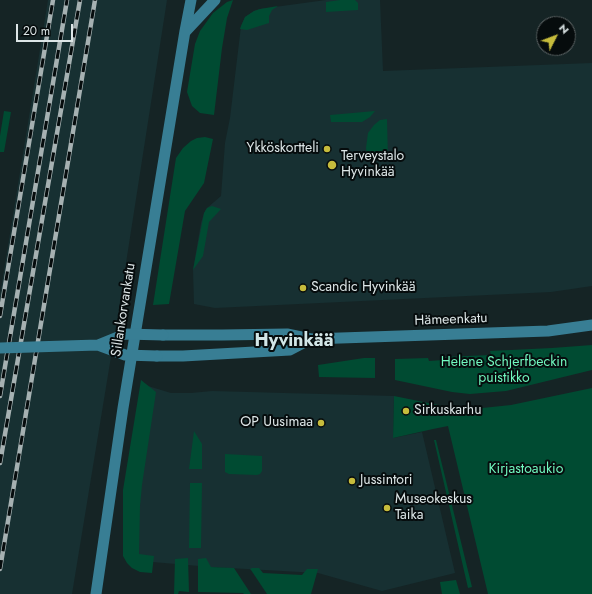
<!DOCTYPE html>
<html>
<head>
<meta charset="utf-8">
<style>
  body { margin:0 }
  #map { position:relative; width:592px; height:594px; overflow:hidden; background:#152425; font-family:Jost,sans-serif }
  canvas { display:block }
  .north { position:absolute; left:536px; top:16px; width:40px; height:40px; box-sizing:border-box; background:#060c0d; border:1px solid #5c6364; border-radius:50%; rotate:48deg; font-size:11px; font-weight:700; line-height:16px; text-align:center; color:#dde6e7 }
  .north::after { content:''; display:block; margin:auto; width:14px; height:18px; background:#c6bc3c; clip-path:polygon(50% 0,100% 100%,50% 72%,0 100%) }
  .scale { position:absolute; left:16px; top:24px; width:57px; height:18px; box-sizing:border-box; border:2px solid #dde6e7; border-top:0; padding-left:5px; font-size:12px; line-height:14px; white-space:nowrap; color:#dde6e7; -webkit-text-stroke:3px #060c0d; paint-order:stroke }
</style>
</head>
<body>
<div id="map">
<canvas width="592" height="594"></canvas>
<div class="north">N</div>
<div class="scale">20 m</div>
</div>
<script>
const g = document.querySelector('canvas').getContext('2d');
g.lineJoin = 'round';
function fillPath(path, color) { g.fillStyle = color; g.fill(path, 'evenodd'); }
const toPath = rows => new Path2D(rows.map(r => 'M' + r).join(''));
function strokePath(path, color, width, dash) { g.strokeStyle = color; g.lineWidth = width; g.lineCap = dash ? 'butt' : 'round'; g.setLineDash(dash || []); g.stroke(path); }
function write(font, color, halo, rows, align = 'center') {
  g.font = font + ' Jost,sans-serif'; g.lineWidth = 4; g.setLineDash([]); g.textBaseline = 'middle'; g.strokeStyle = halo; g.fillStyle = color; for (const [text, x, y, turn = 0] of rows) {
    g.save(); g.translate(x, y); g.rotate((+turn || 0) * Math.PI / 180); g.textAlign = isNaN(turn) ? turn : align; if (halo) g.strokeText(text, 0, 0); g.fillText(text, 0, 0); g.restore();
  }
}
fillPath(toPath([
  [48,0,167,0,119,308,72,594,0,594,0,295],
  [326,0,380,0,383,71,592,63,592,286,551,292,215,308,194,304,193,270,201,223,204,213,207,208,221,196,225,143,230,118,241,26,245,17,254,11,260,9],
  [148,386,171,393,191,393,212,391,394,396,393,438,422,432,455,573,382,591,318,573,211,567,141,561,136,559,130,502]
]), '#173032');
fillPath(toPath([
  [233,0,227,18,222,48,214,115,200,113,192,106,187,92,195,44,200,31,213,13,227,2],
  [340,0,355,0,358,3,358,10,326,12,326,2],
  [278,6,272,10,269,16,269,23,247,30,240,29,241,26,245,17,254,11,260,9],
  [4,111,11,112,4,152,0,152,0,136],
  [375,111,370,117,362,122,331,122,330,115],
  [387,119,388,159,377,160,372,159,367,155,366,148,368,133,374,125,380,120],
  [205,137,213,139,204,183,185,211,169,304,153,305,176,158,183,148,191,141,197,138],
  [212,206,221,209,209,222,203,256,193,270,204,213,207,208],
  [592,345,592,370,506,391,470,394,452,392,395,380,395,359,428,358,429,361,443,360,443,357,491,355,490,351,552,348],
  [364,358,375,358,375,378,319,377,318,365],
  [141,380,156,392,142,485,140,506,139,554,154,556,152,573,140,572,132,568,127,563,123,556,123,490],
  [592,388,592,594,488,594,448,426,433,429,393,438,394,396,463,410,511,405],
  [194,431,202,444,202,469,189,469],
  [434,440,436,440,472,587,468,588],
  [225,454,262,456,262,471,260,474,257,475,229,474,225,472],
  [190,483,202,483,201,548,189,548],
  [188,558,189,592,179,591,178,594,174,594,175,559],
  [206,558,211,567,234,568,251,594,244,594,243,593,198,592,198,559],
  [252,568,259,568,263,573,302,575,307,569,318,569,311,594,267,594,251,570,250,569],
  [456,580,460,594,442,594,440,582]
]), '#004b32');
strokePath(toPath([
  [186,31,215,0],
  [163,335,222,335,287,334,311,339,548,331,592,325],
  [157,356,183,356,290,350,311,339],
  [96,594,123,408,185,31,191,0]
]), '#387e94', 11);
const rail = toPath([
  [0,316,53,0],
  [0,396,67,0],
  [0,463,80,0],
  [0,569,95,0]
]);
strokePath(rail, '#a6b1b2', 4.5);
strokePath(rail, '#060c0d', 3, [9]);
strokePath(toPath([
  [98,345,125,355,157,356],
  [0,348,98,345,125,334,163,335]
]), '#387e94', 11);
for (const [x, y, r, color] of [
  [327,149,4,"#c6bc3c"],
  [332,165,5,"#c6bc3c"],
  [303,288,4,"#c6bc3c"],
  [406,411,4,"#c6bc3c"],
  [321,423,4,"#c6bc3c"],
  [352,481,4,"#c6bc3c"],
  [387,508,4,"#c6bc3c"]
]) { const dot = new Path2D(); dot.arc(x, y, r, 0, 2 * Math.PI); g.fillStyle = color; g.fill(dot); strokePath(dot, '#060c0d', 1.5); }
write('14px', '#dde6e7', '#060c0d', [
  ["Ykköskortteli",319,149,"right"],
  ["Terveystalo",341,157],
  ["Hyvinkää",341,173],
  ["Scandic Hyvinkää",311,288],
  ["Sirkuskarhu",414,411],
  ["OP Uusimaa",313,423,"right"],
  ["Jussintori",360,481],
  ["Museokeskus",395,500],
  ["Taika",395,516]
], 'left');
write('14px', '#dde6e7', '#060c0d', [
  ["Sillankorvankatu",124,310,-81],
  ["Hämeenkatu",451,320,-2]
]);
write('14px', '#71f8bf', '#060c0d', [
  ["Helene Schjerfbeckin",504,363],
  ["puistikko",504,379],
  ["Kirjastoaukio",526,470]
]);
write('bold 18px', '#d2e6e7', '#060c0d', [
  ["Hyvinkää",294,342]
]);
</script>
</body>
</html>
